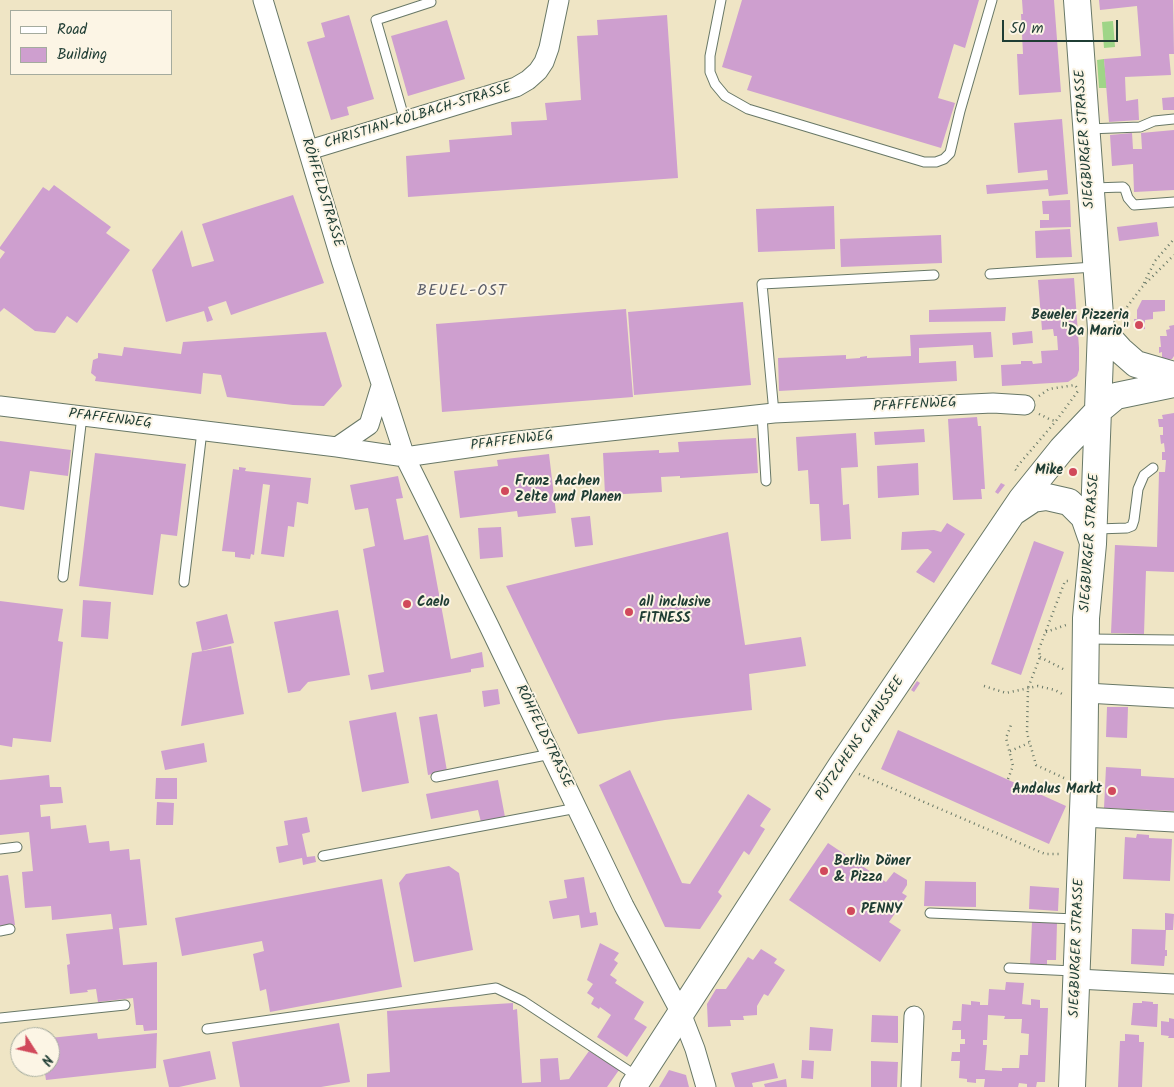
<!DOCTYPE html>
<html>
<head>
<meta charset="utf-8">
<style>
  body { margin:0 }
  #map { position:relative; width:1174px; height:1087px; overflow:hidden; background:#efe5c5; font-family:Kalam,sans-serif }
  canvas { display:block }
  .legend { position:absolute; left:10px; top:10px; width:162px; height:65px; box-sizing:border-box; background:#fcf5e5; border:1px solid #a4ab9e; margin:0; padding:6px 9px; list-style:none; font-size:15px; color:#1f3d34 }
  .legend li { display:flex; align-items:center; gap:10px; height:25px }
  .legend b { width:25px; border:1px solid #a4ab9e }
  .north { position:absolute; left:10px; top:1027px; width:50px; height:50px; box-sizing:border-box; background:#fcf5e5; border:1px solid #a4ab9e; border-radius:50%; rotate:125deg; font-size:14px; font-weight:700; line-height:20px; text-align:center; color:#1f3d34 }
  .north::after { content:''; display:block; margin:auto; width:18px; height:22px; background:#d1495b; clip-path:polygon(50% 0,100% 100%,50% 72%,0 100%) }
  .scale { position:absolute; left:1002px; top:20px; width:116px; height:22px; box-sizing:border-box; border:2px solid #1f3d34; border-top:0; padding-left:6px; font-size:15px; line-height:18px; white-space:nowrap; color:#1f3d34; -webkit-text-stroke:4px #fcf5e5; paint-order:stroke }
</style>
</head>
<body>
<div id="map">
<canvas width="1174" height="1087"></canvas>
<ul class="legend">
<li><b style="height:6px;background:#fff"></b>Road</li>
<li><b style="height:14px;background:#ce9fcf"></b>Building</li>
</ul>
<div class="north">N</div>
<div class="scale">50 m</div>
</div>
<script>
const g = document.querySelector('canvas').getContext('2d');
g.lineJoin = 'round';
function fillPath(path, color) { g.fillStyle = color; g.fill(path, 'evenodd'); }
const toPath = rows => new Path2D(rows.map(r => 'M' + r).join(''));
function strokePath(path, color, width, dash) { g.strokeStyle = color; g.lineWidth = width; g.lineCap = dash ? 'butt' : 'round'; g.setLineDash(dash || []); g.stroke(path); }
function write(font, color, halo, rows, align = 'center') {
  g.font = font + ' Kalam,sans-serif'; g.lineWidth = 4; g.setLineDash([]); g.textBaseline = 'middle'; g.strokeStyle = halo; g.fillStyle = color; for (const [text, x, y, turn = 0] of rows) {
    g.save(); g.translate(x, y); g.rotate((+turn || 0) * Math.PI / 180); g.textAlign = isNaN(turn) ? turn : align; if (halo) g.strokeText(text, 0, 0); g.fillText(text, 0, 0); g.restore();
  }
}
fillPath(toPath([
  [1113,21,1115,47,1104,48,1102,22],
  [1104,59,1107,88,1099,88,1097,60]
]), '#9fd587');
fillPath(toPath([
  [742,0,979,0,965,48,954,44,938,98,955,103,941,148,747,90,752,76,722,67],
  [1022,0,1054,0,1061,92,1019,95,1017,54,1023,54,1021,14,1023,14],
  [1099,0,1173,0,1174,54,1169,54,1171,75,1125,77,1126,101,1138,99,1139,120,1109,122,1104,59,1141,56,1137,6,1100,10],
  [349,15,374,99,347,107,349,115,331,120,307,42,325,37,321,23],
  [667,15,678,178,408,197,406,156,450,152,449,140,512,135,511,122,547,120,545,103,581,100,577,36,598,35,597,20],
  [447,20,465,79,408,96,391,36],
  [1174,97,1174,110,1163,110,1162,98],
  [1062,119,1068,194,1049,196,1048,189,987,194,986,185,1048,180,1047,170,1018,173,1014,123],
  [1174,130,1174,190,1134,192,1133,164,1112,166,1110,135,1132,133,1133,149,1142,149,1141,133],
  [54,185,111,227,106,233,130,250,77,323,67,316,55,333,35,331,4,308,0,312,0,259,5,252,0,249,0,247,43,187,49,191],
  [293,195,324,283,231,315,226,301,208,307,213,320,207,322,204,311,166,322,152,270,182,230,192,267,214,261,202,224],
  [1070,200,1071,227,1040,228,1040,220,1049,220,1049,214,1043,214,1042,201],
  [834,206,835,249,758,252,756,209],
  [1157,222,1159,236,1119,241,1117,227],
  [1070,229,1072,257,1036,258,1035,231],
  [941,235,942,263,841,267,840,239],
  [1074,278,1079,348,1079,370,1077,376,1068,382,1002,386,1001,365,1021,364,1021,361,1032,361,1033,364,1042,363,1041,351,1058,350,1057,336,1054,336,1053,329,1042,330,1038,280],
  [1142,300,1165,300,1165,311,1153,312,1153,319,1145,320,1145,329,1135,330,1134,319,1137,319,1137,310],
  [743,302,751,385,634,395,628,312],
  [1006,307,1005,321,929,322,929,310],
  [626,309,633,397,442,412,436,324],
  [1174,325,1174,356,1172,359,1165,360,1162,357,1162,352,1159,353,1159,347,1161,347,1160,336,1167,336,1166,330,1170,329,1169,326],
  [1032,331,1033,343,1013,345,1012,333],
  [326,332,342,386,324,406,293,405,227,397,221,375,203,373,201,394,95,381,96,377,91,373,93,360,98,358,98,353,122,356,124,347,181,354,183,342],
  [991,332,993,357,974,358,973,345,919,348,919,363,956,361,957,381,779,391,778,358,846,355,846,359,860,358,860,357,867,356,867,358,911,356,910,335],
  [1174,413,1174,572,1146,571,1144,634,1111,633,1115,545,1157,547,1159,472,1165,472,1166,460,1162,460,1162,452,1165,452,1164,443,1161,444,1160,435,1163,435,1163,427,1159,427,1158,419,1163,419,1162,415],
  [977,417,978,426,981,426,985,489,981,489,982,499,953,500,948,419],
  [924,429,925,442,875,445,874,432],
  [856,433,858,467,841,468,843,505,849,504,851,539,821,541,819,504,810,504,808,470,798,471,796,437],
  [756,438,758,473,680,478,680,476,661,477,662,492,605,495,603,453,659,450,659,453,679,452,678,442],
  [0,441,71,450,68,476,30,471,24,510,0,506],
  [95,453,186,464,177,536,161,534,153,595,79,586],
  [549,454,556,513,518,517,517,511,460,518,454,471,498,466,497,460],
  [918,463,919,495,878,498,877,466],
  [239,467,246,468,245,471,311,478,308,504,297,502,294,527,288,526,284,557,261,554,270,485,263,484,254,555,251,554,250,559,235,557,235,552,222,551,233,469,239,470],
  [398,476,403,498,396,499,404,540,428,535,451,659,482,652,484,667,471,669,471,672,371,690,368,675,384,672,363,549,375,546,368,508,355,510,350,485],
  [1001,483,1005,485,998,494,995,492],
  [590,516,593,545,575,547,571,518],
  [947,523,965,534,934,583,916,572,932,552,928,549,901,550,902,532,934,530,941,532],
  [501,527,503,557,480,559,478,528],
  [728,532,745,645,801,637,806,666,749,674,752,710,665,720,578,734,506,586],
  [1034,541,1064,552,1021,675,991,664],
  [83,600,111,602,108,639,81,637],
  [0,601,63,609,58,641,63,642,51,742,13,738,12,747,0,745],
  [338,610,350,675,308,682,300,691,288,693,274,622],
  [227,614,234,643,202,651,196,622],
  [231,646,244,714,181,726,192,653],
  [917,681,920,683,914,692,911,690],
  [498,689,500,704,484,707,482,691],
  [1107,707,1128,707,1127,738,1106,737],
  [396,712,409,783,362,792,349,721],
  [437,714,447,771,428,775,419,717],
  [898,730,1066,806,1049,844,881,769],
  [204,743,207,762,165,770,161,751],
  [1106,767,1141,769,1141,776,1174,778,1174,811,1104,808],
  [630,770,682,883,690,884,748,794,771,809,760,826,765,829,749,855,744,851,718,892,722,896,700,929,665,927,599,785],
  [49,775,50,787,61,787,63,803,40,805,41,817,50,816,51,829,86,825,89,843,109,841,110,851,129,849,130,860,140,859,147,925,119,928,123,965,157,962,157,1030,144,1031,143,1025,136,1025,133,998,98,1002,96,989,87,990,88,992,70,994,67,965,70,964,66,934,113,929,111,914,52,920,51,906,25,908,22,872,33,871,29,832,0,835,0,780],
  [156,778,177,778,177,799,155,799],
  [498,780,505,817,481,822,478,810,431,819,426,794],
  [157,802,174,803,173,825,156,825],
  [307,817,310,832,302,834,307,857,315,856,316,862,303,865,302,858,279,863,276,847,288,845,284,821],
  [1137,834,1149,835,1149,838,1172,839,1170,881,1123,879,1125,837,1136,838],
  [828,843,886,882,894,872,907,880,907,885,902,893,907,896,889,922,901,930,880,962,789,900],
  [449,866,459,873,473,950,414,962,399,883,406,874],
  [8,875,15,925,0,926,0,876],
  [584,877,590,913,596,912,598,925,581,928,579,915,553,919,549,901,567,898,564,880],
  [382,879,402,987,270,1012,266,989,260,991,253,954,264,951,262,941,182,956,175,918],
  [925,881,976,882,976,907,924,906],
  [1030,886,1059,888,1058,911,1029,909],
  [1165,913,1174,914,1173,930,1166,930,1165,950,1167,950,1167,956,1165,956,1164,966,1131,964,1132,929,1165,930],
  [1032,922,1057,923,1056,960,1047,960,1047,965,1030,965],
  [600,943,619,953,614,960,618,963,610,975,617,980,615,983,644,1002,634,1019,647,1027,627,1057,597,1037,611,1015,600,1007,599,1009,591,1004,594,998,587,993,593,984,587,980],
  [761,949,777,959,774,963,785,970,768,996,764,994,757,1006,757,1015,743,1016,744,1020,730,1020,731,1026,708,1027,707,1004,716,989,726,989,748,957,753,960],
  [1006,982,1024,983,1022,1004,1031,1005,1031,999,1040,1000,1040,1008,1048,1008,1045,1082,1037,1082,1036,1087,1027,1087,1027,1084,1019,1083,1018,1087,984,1087,985,1079,976,1079,976,1083,967,1082,967,1079,959,1078,960,1061,951,1061,952,1052,960,1052,960,1044,965,1044,965,1039,961,1039,961,1030,952,1030,953,1021,961,1021,962,1004,971,1005,971,1001,980,1002,980,1005,988,1005,989,989,1005,990],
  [988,1015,1005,1016,1004,1019,1022,1019,1021,1033,1029,1034,1028,1055,1020,1055,1019,1068,1002,1068,1002,1071,985,1070,987,1045,983,1045,983,1040,987,1040],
  [1142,1001,1153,1002,1153,1004,1158,1004,1157,1027,1131,1025,1133,1003,1142,1003],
  [513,1003,513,1010,517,1009,522,1083,541,1082,540,1059,558,1058,560,1080,569,1079,589,1051,619,1070,607,1087,367,1087,367,1074,390,1072,387,1011],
  [872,1015,898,1016,898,1043,871,1042],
  [1169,1018,1174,1019,1174,1038,1168,1038,1169,1036,1161,1035,1161,1021,1169,1022],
  [339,1023,350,1082,321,1087,240,1087,232,1042],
  [810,1027,833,1029,831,1051,809,1050],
  [97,1033,98,1039,157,1033,156,1068,46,1080,44,1067,50,1067,50,1038],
  [1125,1034,1139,1035,1139,1042,1144,1042,1142,1087,1118,1087,1120,1041,1125,1041],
  [210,1051,216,1079,179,1087,169,1087,163,1060],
  [802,1060,814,1061,813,1079,801,1078],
  [871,1061,898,1062,897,1087,871,1087],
  [774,1063,778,1078,752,1083,753,1087,735,1087,731,1073],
  [669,1070,686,1075,689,1087,659,1087],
  [786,1079,787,1087,765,1087,764,1084]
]), '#ce9fcf');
const lane = toPath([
  [721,0,710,56,710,72,715,84,725,96,748,109,924,162,936,162,944,159,950,153,960,111,992,0],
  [405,121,376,20,431,2],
  [1088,129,1140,127,1154,121,1174,119],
  [1093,188,1123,187,1125,189,1128,198,1134,205,1174,202],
  [990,274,1094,267],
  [774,413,762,284,934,275],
  [762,414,766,481],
  [1097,529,1127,528,1132,526,1134,520,1138,489,1144,475,1153,468],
  [63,577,82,416],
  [184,582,202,431],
  [1089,639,1174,640],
  [436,777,551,754],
  [0,849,17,847],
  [323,856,577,808],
  [930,913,1076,919],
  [0,931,10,929],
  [1009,968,1074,971],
  [0,1018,125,1005],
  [207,1029,496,988,523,1001,638,1077]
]);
const street = toPath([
  [263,0,341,260,405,457,489,626,624,906,681,1013,695,1049,706,1087],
  [309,150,516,87,528,80,538,71,544,62,549,48,559,0],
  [0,406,337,447,405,457,509,442,774,413,993,403,1025,405],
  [337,447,369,425,381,386],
  [1086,693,1174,698],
  [1083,817,1174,822],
  [1077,979,1174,984],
  [911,1087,914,1016]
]);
const secondary = toPath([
  [1101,329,1120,350,1136,364,1174,375],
  [1015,511,1033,499,1047,497,1069,502,1084,517,1092,540],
  [633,1087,841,766,1021,500,1062,449,1098,411,1116,396,1174,384],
  [1072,1087,1084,785,1086,618,1093,544,1101,329,1077,0]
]);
strokePath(lane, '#687867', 11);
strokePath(street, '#687867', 21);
strokePath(secondary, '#687867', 28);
strokePath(toPath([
  [1144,283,1155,261,1174,239],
  [1121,315,1142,287,1174,255],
  [1039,396,1049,389,1075,385,1077,388],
  [1039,414,1051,420,1056,421],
  [1016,470,1015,469,1056,421,1078,391],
  [1046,632,1066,625],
  [1040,657,1065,670],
  [984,686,1006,693,1038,686,1055,690,1064,695],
  [1010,751,1029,743],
  [859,774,1045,854,1062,854],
  [1064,778,1036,765,1027,733,1028,688,1040,657,1039,649,1065,581,1069,581],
  [1008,779,1013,766,1006,738,1011,725]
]), '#687867', 2.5, [1, 4]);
strokePath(lane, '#fff', 9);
strokePath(street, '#fff', 19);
strokePath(secondary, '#fff', 26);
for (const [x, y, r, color] of [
  [1139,325,5,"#d1495b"],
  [1073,472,5,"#d1495b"],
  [505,491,5,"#d1495b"],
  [407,604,5,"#d1495b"],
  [629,612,5,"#d1495b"],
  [1112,791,5,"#d1495b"],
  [824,871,5,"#d1495b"],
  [851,911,5,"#d1495b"]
]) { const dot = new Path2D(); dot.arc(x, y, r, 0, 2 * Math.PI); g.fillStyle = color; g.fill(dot); strokePath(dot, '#fcf5e5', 2); }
write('14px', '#1f3d34', '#fcf5e5', [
  ["CHRISTIAN-KÖLBACH-STRASSE",418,117,-17],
  ["SIEGBURGER STRASSE",1086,139,-94],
  ["RÖHFELDSTRASSE",321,193,73],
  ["PFAFFENWEG",915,406,-3],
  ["PFAFFENWEG",110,420,7],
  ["PFAFFENWEG",512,442,-7],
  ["SIEGBURGER STRASSE",1091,543,-86],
  ["RÖHFELDSTRASSE",543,737,64],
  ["PÜTZCHENS CHAUSSEE",861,739,-56],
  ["SIEGBURGER STRASSE",1078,948,-88]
]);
write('bold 14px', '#1f3d34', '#fcf5e5', [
  ["Beueler Pizzeria",1129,317,"right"],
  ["\"Da Mario\"",1129,333,"right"],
  ["Mike",1063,472,"right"],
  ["Franz Aachen",515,483],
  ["Zelte und Planen",515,499],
  ["Caelo",417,604],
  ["all inclusive",639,604],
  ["FITNESS",639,620],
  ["Andalus Markt",1102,791,"right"],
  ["Berlin Döner",834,863],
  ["& Pizza",834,879],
  ["PENNY",861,911]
], 'left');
g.letterSpacing = '1px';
write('16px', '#5c5f6a', '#fcf5e5', [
  ["BEUEL-OST",462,292]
]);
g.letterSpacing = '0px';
</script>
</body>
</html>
